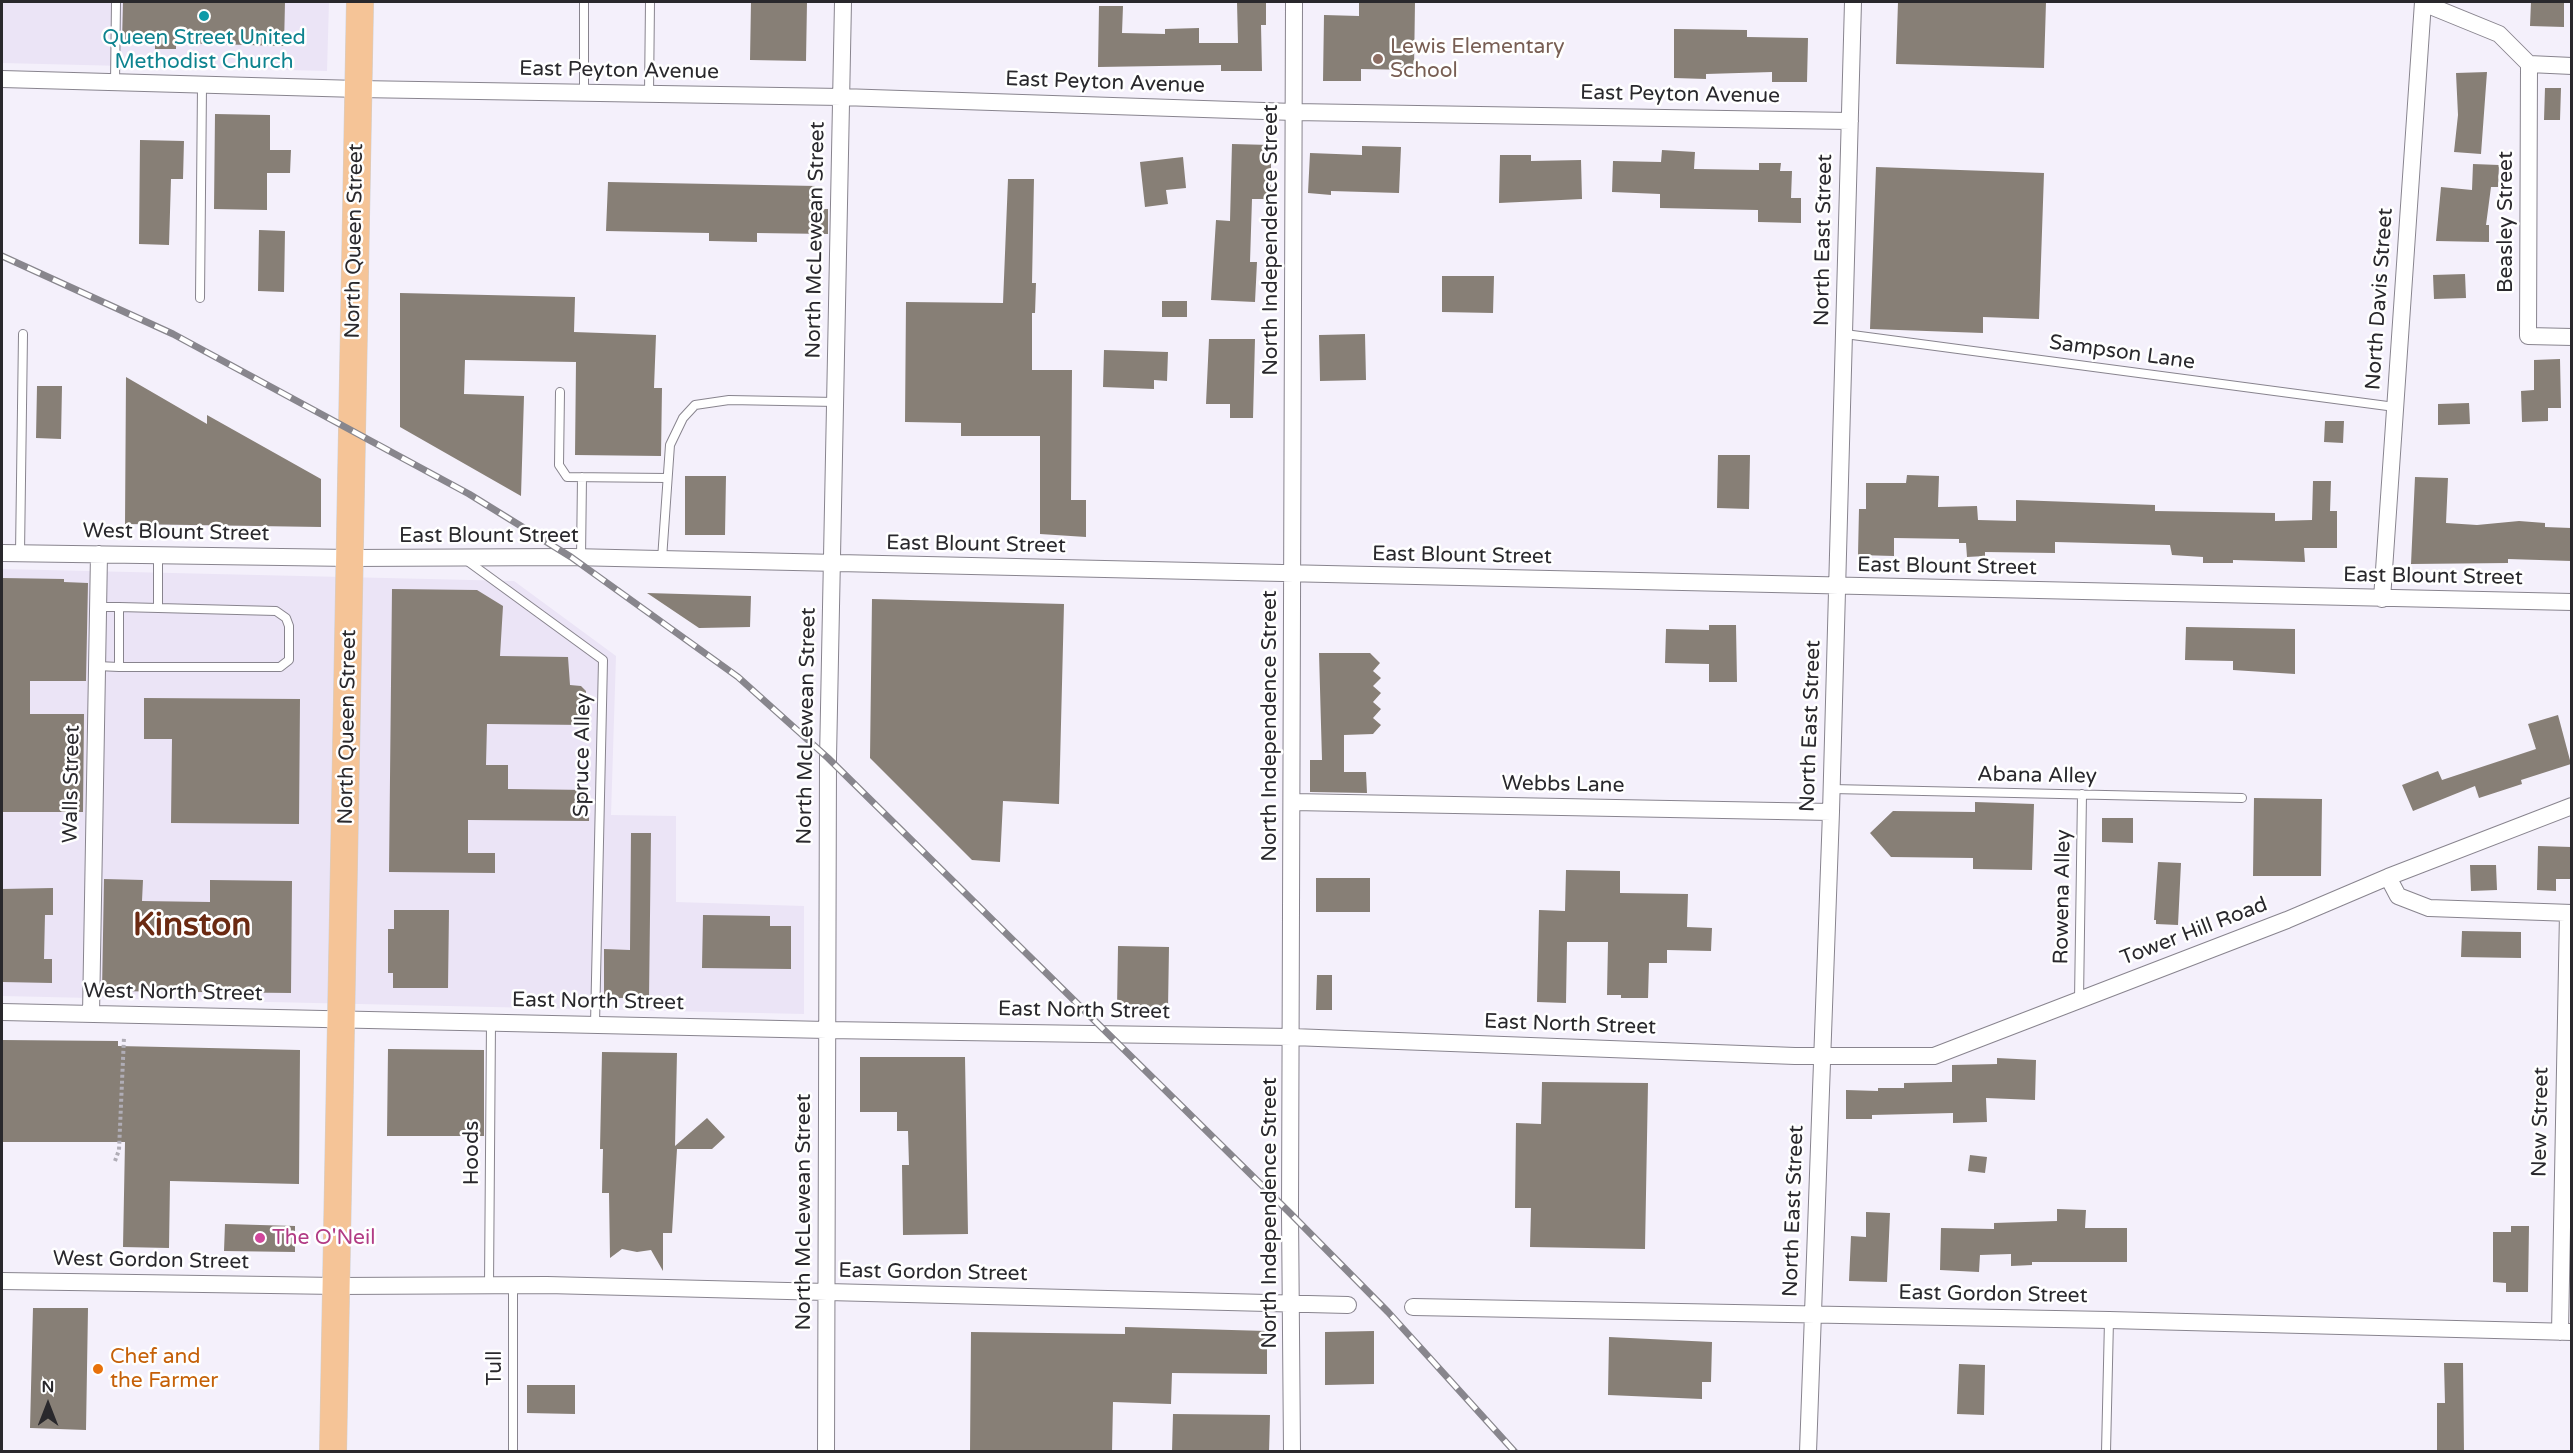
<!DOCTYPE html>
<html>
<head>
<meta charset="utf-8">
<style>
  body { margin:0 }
  #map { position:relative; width:2573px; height:1453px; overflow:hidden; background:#f4f0fb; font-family:"Varela Round",sans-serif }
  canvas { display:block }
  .frame { position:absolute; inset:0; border:3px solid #29282c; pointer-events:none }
  .north { position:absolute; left:18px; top:1375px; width:60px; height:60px; -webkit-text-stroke:4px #fff; paint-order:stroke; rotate:0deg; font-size:16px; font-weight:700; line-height:24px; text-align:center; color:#29282c }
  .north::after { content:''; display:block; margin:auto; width:21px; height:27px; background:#29282c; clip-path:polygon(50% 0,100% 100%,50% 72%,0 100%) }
</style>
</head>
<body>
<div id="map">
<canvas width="2573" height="1453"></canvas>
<div class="frame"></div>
<div class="north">N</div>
</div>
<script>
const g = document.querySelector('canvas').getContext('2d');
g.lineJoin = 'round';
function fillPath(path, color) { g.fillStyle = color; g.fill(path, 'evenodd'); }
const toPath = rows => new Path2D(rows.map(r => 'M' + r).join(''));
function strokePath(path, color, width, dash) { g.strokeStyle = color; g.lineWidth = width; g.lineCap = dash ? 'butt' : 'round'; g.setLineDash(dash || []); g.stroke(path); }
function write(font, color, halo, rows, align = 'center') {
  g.font = font + ' "Varela Round",sans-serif'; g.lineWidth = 5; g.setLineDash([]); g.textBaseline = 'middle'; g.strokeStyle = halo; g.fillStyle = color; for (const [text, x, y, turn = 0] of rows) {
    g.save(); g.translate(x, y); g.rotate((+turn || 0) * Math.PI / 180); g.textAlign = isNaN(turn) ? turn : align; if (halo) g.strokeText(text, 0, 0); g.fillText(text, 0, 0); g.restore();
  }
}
fillPath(toPath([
  [2,2,329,2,327,71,2,63],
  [2,569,514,581,616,656,611,815,676,816,676,902,804,906,804,1014,2,996]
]), '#ebe4f6');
fillPath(toPath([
  [123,2,285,2,284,46,176,43,176,49,155,49,155,43,122,42],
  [751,2,807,2,806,61,750,60],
  [1237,2,1266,2,1266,25,1261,25,1262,71,1221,71,1221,65,1098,67,1099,6,1123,6,1122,33,1165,34,1165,29,1199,28,1199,43,1238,43],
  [1359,2,1415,2,1414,70,1361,69,1361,81,1323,81,1324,15,1359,16],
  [1898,2,2046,2,2044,68,1896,64],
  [2531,2,2564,2,2564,27,2530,26],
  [1674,29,1747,30,1747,37,1808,38,1807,82,1772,82,1772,72,1706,74,1706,79,1674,78],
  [2487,72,2481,154,2454,152,2458,115,2456,73],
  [2545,88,2561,88,2560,120,2544,120],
  [215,114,270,115,270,150,291,150,290,173,267,173,267,210,214,209],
  [140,140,184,141,183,179,171,179,169,245,139,244],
  [1232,144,1271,145,1271,199,1252,199,1250,262,1257,262,1255,302,1211,300,1216,220,1230,221],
  [1362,146,1401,147,1399,193,1331,191,1331,195,1308,193,1310,153,1362,155],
  [1662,150,1695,152,1694,169,1759,170,1759,163,1781,163,1780,171,1792,171,1791,198,1801,198,1801,223,1758,222,1758,210,1660,208,1660,194,1612,192,1613,161,1661,162],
  [1500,155,1531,155,1531,161,1581,160,1582,199,1499,203],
  [1183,157,1186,188,1166,190,1168,204,1145,207,1140,162],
  [2473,164,2499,165,2498,187,2491,187,2486,225,2489,225,2489,242,2436,241,2441,187,2472,190],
  [1876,167,2044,173,2039,319,1983,317,1983,333,1870,329],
  [1008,179,1034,179,1032,283,1036,283,1035,313,1032,313,1032,370,1072,370,1071,500,1086,500,1086,537,1040,534,1040,436,961,436,961,423,905,422,906,302,1003,303],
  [608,182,816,186,816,209,828,209,828,234,757,233,757,242,709,241,709,233,606,231],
  [259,230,285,231,284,292,258,291],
  [2465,274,2466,298,2434,299,2433,275],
  [1442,276,1494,276,1493,313,1442,312],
  [400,293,575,297,574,332,656,335,654,388,662,388,661,456,575,455,576,362,465,360,464,394,524,396,521,496,400,427],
  [1162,301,1187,301,1187,317,1162,317],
  [1365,334,1366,380,1320,381,1319,335],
  [1209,339,1255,339,1253,418,1230,418,1230,404,1206,404],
  [1104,350,1168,352,1167,381,1154,380,1154,389,1103,387],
  [2560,359,2561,408,2548,408,2548,421,2522,422,2521,391,2534,390,2534,360],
  [126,377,207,424,207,415,321,479,321,527,125,524],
  [37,386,62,386,61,439,36,438],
  [2469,403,2470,424,2438,425,2438,404],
  [2325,421,2344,421,2343,443,2324,442],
  [1718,455,1750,455,1749,509,1717,508],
  [1907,475,1939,476,1938,507,1977,506,1978,520,2016,521,2016,500,2155,505,2155,511,2275,513,2275,521,2312,520,2313,481,2331,481,2330,511,2337,511,2337,548,2304,548,2305,562,2233,560,2233,563,2203,563,2203,557,2172,555,2170,545,2055,542,2055,553,1985,552,1985,556,1967,557,1966,543,1959,543,1959,539,1894,538,1894,556,1858,555,1859,509,1866,509,1866,483,1906,483],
  [685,476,726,476,725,535,685,535],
  [2415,477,2448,478,2446,523,2477,525,2519,521,2545,523,2545,527,2571,528,2571,561,2508,559,2508,563,2411,564],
  [2,578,64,579,64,582,88,583,86,681,30,681,30,714,84,714,83,812,2,812],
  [392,589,477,590,503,606,500,656,568,657,570,685,581,686,586,691,586,725,487,724,486,765,508,765,508,789,589,790,589,821,468,820,468,853,495,853,495,873,389,872],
  [647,593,751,596,750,627,699,628],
  [872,599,1064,604,1059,804,1003,801,1000,862,972,860,870,758],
  [1709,625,1736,625,1737,682,1709,682,1709,664,1665,663,1666,629,1709,630],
  [2186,627,2295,629,2295,674,2233,670,2233,661,2185,660],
  [1319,653,1370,653,1380,663,1373,671,1381,678,1373,686,1381,693,1373,702,1381,709,1373,718,1381,725,1373,734,1344,735,1344,772,1366,772,1367,793,1310,792,1310,760,1322,760],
  [144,698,300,699,299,824,171,823,172,739,144,739],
  [2558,715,2571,764,2521,780,2522,784,2479,798,2475,786,2413,811,2402,785,2438,771,2442,780,2536,749,2528,724],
  [2254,798,2322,799,2321,876,2253,876],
  [1975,802,2034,804,2032,870,1973,869,1973,858,1891,857,1870,833,1893,811,1975,812],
  [2102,818,2133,818,2133,843,2102,842],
  [631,833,651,833,649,998,604,998,604,949,630,950],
  [2538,846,2571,847,2571,879,2556,879,2556,891,2537,890],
  [2158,862,2181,863,2178,925,2156,924,2156,920,2154,920],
  [2470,865,2496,865,2497,890,2471,891],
  [1566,870,1620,871,1620,893,1688,894,1687,927,1712,928,1711,951,1667,950,1667,963,1649,963,1648,998,1621,998,1621,995,1607,995,1608,942,1567,942,1566,1003,1537,1002,1539,910,1565,911],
  [1316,878,1370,878,1370,912,1316,912],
  [104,879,143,880,142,901,210,902,210,880,292,881,291,993,102,991],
  [53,888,53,915,45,915,44,959,52,959,52,983,2,982,2,889],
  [394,910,449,910,448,988,393,988,393,973,388,973,388,929,394,929],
  [703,915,770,916,770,926,791,926,791,969,702,968],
  [2462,931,2521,932,2521,958,2461,957],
  [1118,946,1169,947,1168,1009,1117,1008],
  [1317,975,1332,975,1332,1010,1316,1010],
  [2,1040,118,1041,118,1046,300,1050,299,1184,170,1181,169,1248,123,1247,125,1142,2,1142],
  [388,1049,484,1050,484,1136,387,1136],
  [602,1052,677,1053,675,1146,707,1118,725,1137,712,1149,677,1149,672,1233,663,1233,663,1271,651,1250,637,1252,622,1249,610,1258,609,1193,602,1193,603,1149,600,1149],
  [860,1057,965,1057,968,1234,903,1235,902,1165,909,1165,908,1131,897,1131,897,1112,860,1112],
  [1997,1058,2036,1060,2035,1100,1986,1098,1987,1122,1953,1123,1953,1113,1872,1115,1872,1119,1846,1119,1846,1090,1878,1091,1878,1088,1904,1088,1904,1083,1952,1082,1952,1065,1997,1064],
  [1542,1082,1648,1083,1645,1249,1530,1247,1531,1208,1515,1208,1516,1123,1541,1124],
  [1970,1155,1987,1157,1985,1173,1968,1171],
  [2057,1209,2086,1210,2085,1228,2127,1228,2127,1262,2032,1262,2032,1265,2011,1266,2011,1254,1980,1255,1979,1272,1940,1270,1941,1228,1994,1229,1994,1223,2057,1221],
  [1866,1212,1890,1213,1887,1282,1849,1281,1851,1236,1866,1237],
  [225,1224,295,1226,295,1252,224,1251],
  [2511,1226,2529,1226,2528,1292,2506,1292,2506,1283,2493,1282,2493,1232,2511,1232],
  [33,1308,88,1308,86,1430,30,1428],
  [1125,1327,1267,1331,1267,1374,1172,1373,1171,1404,1113,1402,1112,1452,970,1452,971,1332,1125,1334],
  [1374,1331,1374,1384,1325,1385,1325,1332],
  [1609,1337,1712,1342,1711,1382,1702,1382,1702,1399,1608,1395],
  [2444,1363,2463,1363,2464,1452,2437,1452,2437,1403,2445,1403],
  [1959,1364,1985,1365,1984,1415,1957,1414],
  [527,1385,575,1385,575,1414,527,1413],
  [1173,1414,1270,1415,1269,1452,1172,1452]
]), '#877f76');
const service = toPath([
  [584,2,584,93],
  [115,83,116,2],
  [649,94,650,2],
  [200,298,202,86],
  [1845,334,2395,407],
  [560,392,559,465,567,477,667,478],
  [20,553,23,334],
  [581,558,582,477],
  [662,559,670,445,683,418,695,405,729,400,836,402],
  [466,560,603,660,595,1024],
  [98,607,119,607],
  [119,607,276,611,286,618,289,626,289,660,280,667,119,667,119,607],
  [158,608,158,555],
  [97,666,119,667],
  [1832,789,2242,798],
  [2079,1000,2082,794],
  [489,1285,491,1022],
  [513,1452,513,1285],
  [2106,1452,2109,1320]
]);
const minor = toPath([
  [2423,3,2499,34,2529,64,2572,66],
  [2529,64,2528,336,2572,337],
  [2,79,358,89,841,97,1294,112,1850,121],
  [2,553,351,558,571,557,2572,602],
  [2382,599,2423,2],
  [1293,802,1831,812],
  [2388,877,2398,896,2429,908,2572,913],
  [2,1012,827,1030,1292,1037,1795,1056,1934,1056,2287,920,2388,877,2572,806],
  [91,1014,99,554],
  [2,1281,337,1286,547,1285,1348,1305],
  [1413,1307,2109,1320,2572,1332],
  [2560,1332,2568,913],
  [826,1452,828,758,843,2],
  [1292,1452,1290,1213,1294,2],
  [1808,1452,1831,812,1853,2]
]);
const primary = toPath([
  [333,1452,360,2]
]);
strokePath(service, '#88848e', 10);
strokePath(minor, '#88848e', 18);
strokePath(primary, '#d0d0d1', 28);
strokePath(toPath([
  [115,1161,119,1150,124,1037]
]), '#b0adb6', 4, [3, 3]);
strokePath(service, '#fff', 8);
strokePath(minor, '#fff', 16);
strokePath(primary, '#f5c497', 27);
const rail = toPath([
  [2,256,173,334,469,494,571,557,738,677,828,758,1290,1213,1388,1312,1515,1452]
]);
strokePath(rail, '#88868d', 7);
strokePath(rail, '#fff', 4.5, [14]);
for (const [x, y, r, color] of [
  [204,16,6,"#0f9aa8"],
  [1378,59,6,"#8d6e63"],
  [260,1238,6,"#d1479c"],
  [98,1369,6,"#e8710a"]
]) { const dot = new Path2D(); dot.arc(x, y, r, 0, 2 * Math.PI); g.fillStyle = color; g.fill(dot); strokePath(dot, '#fff', 2); }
write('21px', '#0d838f', '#fff', [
  ["Queen Street United",204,38],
  ["Methodist Church",204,62]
]);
write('21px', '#785e54', '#fff', [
  ["Lewis Elementary",1390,47],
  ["School",1390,71]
], 'left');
write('21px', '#29282c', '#fff', [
  ["East Peyton Avenue",619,71,1],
  ["East Peyton Avenue",1105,83,2],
  ["East Peyton Avenue",1680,95,1],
  ["Beasley Street",2506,222,-90],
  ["North McLewean Street",816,240,-89],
  ["North Independence Street",1271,240,-90],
  ["North East Street",1824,240,-89],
  ["North Queen Street",355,241,-89],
  ["North Davis Street",2380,299,-86],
  ["Sampson Lane",2122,353,8],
  ["West Blount Street",176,533,1],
  ["East Blount Street",489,536],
  ["East Blount Street",976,545,1],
  ["East Blount Street",1462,556,1],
  ["East Blount Street",1947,567,1],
  ["East Blount Street",2433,577,1],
  ["North McLewean Street",807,726,-89],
  ["North Independence Street",1270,726,-90],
  ["North East Street",1811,726,-88],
  ["North Queen Street",348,727,-89],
  ["Spruce Alley",583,755,-89],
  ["Abana Alley",2037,776,1],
  ["Walls Street",72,784,-89],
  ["Webbs Lane",1563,785,1],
  ["Rowena Alley",2063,897,-89],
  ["Tower Hill Road",2194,932,-21],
  ["West North Street",173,993,1],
  ["East North Street",598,1002,1],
  ["East North Street",1084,1011,1],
  ["East North Street",1570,1025,2],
  ["New Street",2541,1122,-89],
  ["Hoods",472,1153,-90],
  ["North East Street",1794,1211,-88],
  ["North McLewean Street",804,1212,-90],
  ["North Independence Street",1270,1213,-90],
  ["West Gordon Street",151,1261,1],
  ["East Gordon Street",933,1273,1],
  ["East Gordon Street",1993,1295,1],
  ["Tull",495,1368,-90]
]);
write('21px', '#b23c85', '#fff', [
  ["The O'Neil",272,1238]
], 'left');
write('21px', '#c56008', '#fff', [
  ["Chef and",110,1357],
  ["the Farmer",110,1381]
], 'left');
write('bold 33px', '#6b2a12', '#fff', [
  ["Kinston",192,926]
]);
</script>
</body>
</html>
